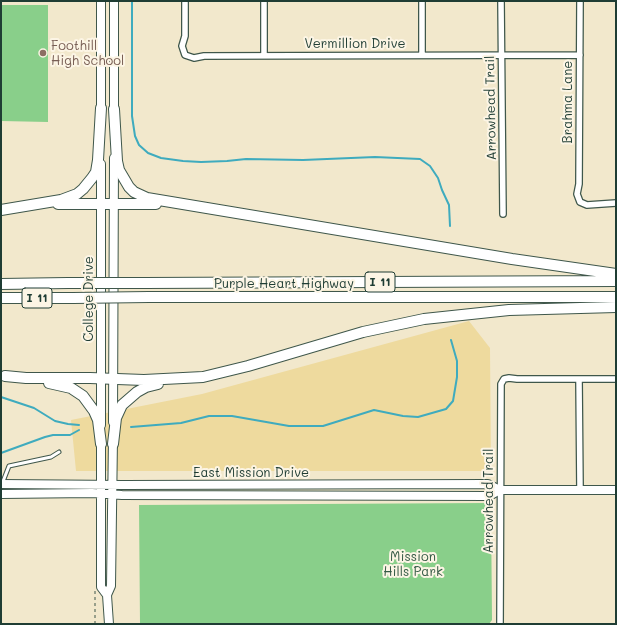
<!DOCTYPE html>
<html>
<head>
<meta charset="utf-8">
<style>
  body { margin:0 }
  #map { position:relative; width:617px; height:625px; overflow:hidden; background:#f2e8cc; font-family:Mali,sans-serif }
  canvas { display:block }
  .frame { position:absolute; inset:0; border:2px solid #1f3d34; pointer-events:none }
</style>
</head>
<body>
<div id="map">
<canvas width="617" height="625"></canvas>
<div class="frame"></div>
</div>
<script>
const g = document.querySelector('canvas').getContext('2d');
g.lineJoin = 'round';
function fillPath(path, color) { g.fillStyle = color; g.fill(path, 'evenodd'); }
const toPath = rows => new Path2D(rows.map(r => 'M' + r).join(''));
function strokePath(path, color, width, dash) { g.strokeStyle = color; g.lineWidth = width; g.lineCap = dash ? 'butt' : 'round'; g.setLineDash(dash || []); g.stroke(path); }
function write(font, color, halo, rows, align = 'center') {
  g.font = font + ' Mali,sans-serif'; g.lineWidth = 4; g.setLineDash([]); g.textBaseline = 'middle'; g.strokeStyle = halo; g.fillStyle = color; for (const [text, x, y, turn = 0] of rows) {
    g.save(); g.translate(x, y); g.rotate((+turn || 0) * Math.PI / 180); g.textAlign = isNaN(turn) ? turn : align; if (halo) g.strokeText(text, 0, 0); g.fillText(text, 0, 0); g.restore();
  }
}
fillPath(toPath([
  [1,5,48,5,48,122,1,121],
  [487,503,491,508,492,620,489,624,140,624,139,505]
]), '#89cf8a');
fillPath(toPath([
  [469,321,490,348,491,471,76,471,71,420,202,394]
]), '#eeda9e');
strokePath(toPath([
  [132,1,132,116,135,136,139,145,148,153,161,158,183,161,201,162,227,161,246,159,303,160,375,157,420,159,430,166,438,178,442,190,449,205,450,226],
  [1,397,34,408,55,421,68,424,79,425],
  [131,427,181,423,209,416,232,416,289,426,323,426,374,410,403,416,418,417,446,409,453,401,457,377,457,361,451,340],
  [1,453,45,437,53,435,70,435,79,430]
]), '#3fabbe', 2);
const lane = toPath([
  [2,484,9,466,51,457,59,452]
]);
const street = toPath([
  [185,1,185,36,182,46,185,55,194,58,204,56,580,55],
  [501,1,503,214],
  [580,1,579,184,577,194,580,202,587,205,616,203],
  [422,55,422,1],
  [264,56,264,1],
  [579,379,580,490],
  [500,624,501,384,504,379,509,378,517,379,616,379]
]);
const secondary = toPath([
  [101,113,101,1],
  [114,114,114,1],
  [101,164,101,425],
  [113,422,114,158],
  [101,438,101,587,107,595],
  [1,484,123,485,488,484,500,490],
  [1,494,92,493,122,495,489,496,500,490,616,490],
  [109,624,107,595,111,586,113,438]
]);
const highway = toPath([
  [114,109,117,161,119,170,129,187,134,192,147,198,512,259,616,274],
  [58,204,156,204],
  [1,210,61,200,77,194,83,189,92,178,96,172,98,160,101,108],
  [144,283,616,281],
  [1,284,68,283],
  [149,297,616,297],
  [1,298,73,298],
  [5,376,26,378,90,378,144,380,203,377,248,366,363,332,424,319,509,310,616,307],
  [49,383,71,388,83,396,94,411,98,420,101,444],
  [113,444,116,418,122,405,137,392,146,387,158,384]
]);
strokePath(lane, '#3f574b', 5);
strokePath(street, '#3f574b', 8);
strokePath(secondary, '#3f574b', 10);
strokePath(highway, '#3f574b', 12);
strokePath(toPath([
  [95,591,95,624]
]), '#3f574b', 1, [3, 3]);
strokePath(lane, '#fff', 3);
strokePath(street, '#fff', 5.5);
strokePath(secondary, '#fff', 8);
strokePath(highway, '#fff', 10);
const highwayBridge = toPath([
  [68,283,144,283],
  [73,298,149,297]
]);
strokePath(highwayBridge, '#3f574b', 12, []);
strokePath(highwayBridge, '#fff', 10);
for (const [x, y, r, color] of [
  [43,53,4,"#8d6e63"]
]) { const dot = new Path2D(); dot.arc(x, y, r, 0, 2 * Math.PI); g.fillStyle = color; g.fill(dot); strokePath(dot, '#fcf5e5', 1.5); }
for (const [x, y, w] of [
  [380,282,30],
  [37,298,30]
]) { const box = new Path2D(); box.roundRect(x - w / 2, y - 10, w, 20, 3); g.fillStyle = '#fcf5e5'; g.fill(box); strokePath(box, '#1f3d34', 1); }
write('bold 12px', '#1f3d34', null, [
  ["I 11",380,282],
  ["I 11",37,298]
]);
write('13px', '#1f3d34', '#fcf5e5', [
  ["Vermillion Drive",355,44],
  ["Brahma Lane",568,102,-90],
  ["Arrowhead Trail",491,108,-91],
  ["Purple Heart Highway",284,284],
  ["College Drive",89,299,-90],
  ["East Mission Drive",251,473],
  ["Arrowhead Trail",489,501,-90]
]);
write('13px', '#785e54', '#fcf5e5', [
  ["Foothill",51,46],
  ["High School",51,61]
], 'left');
write('13px', '#345a45', '#fcf5e5', [
  ["Mission",413,557],
  ["Hills Park",413,572]
]);
</script>
</body>
</html>
